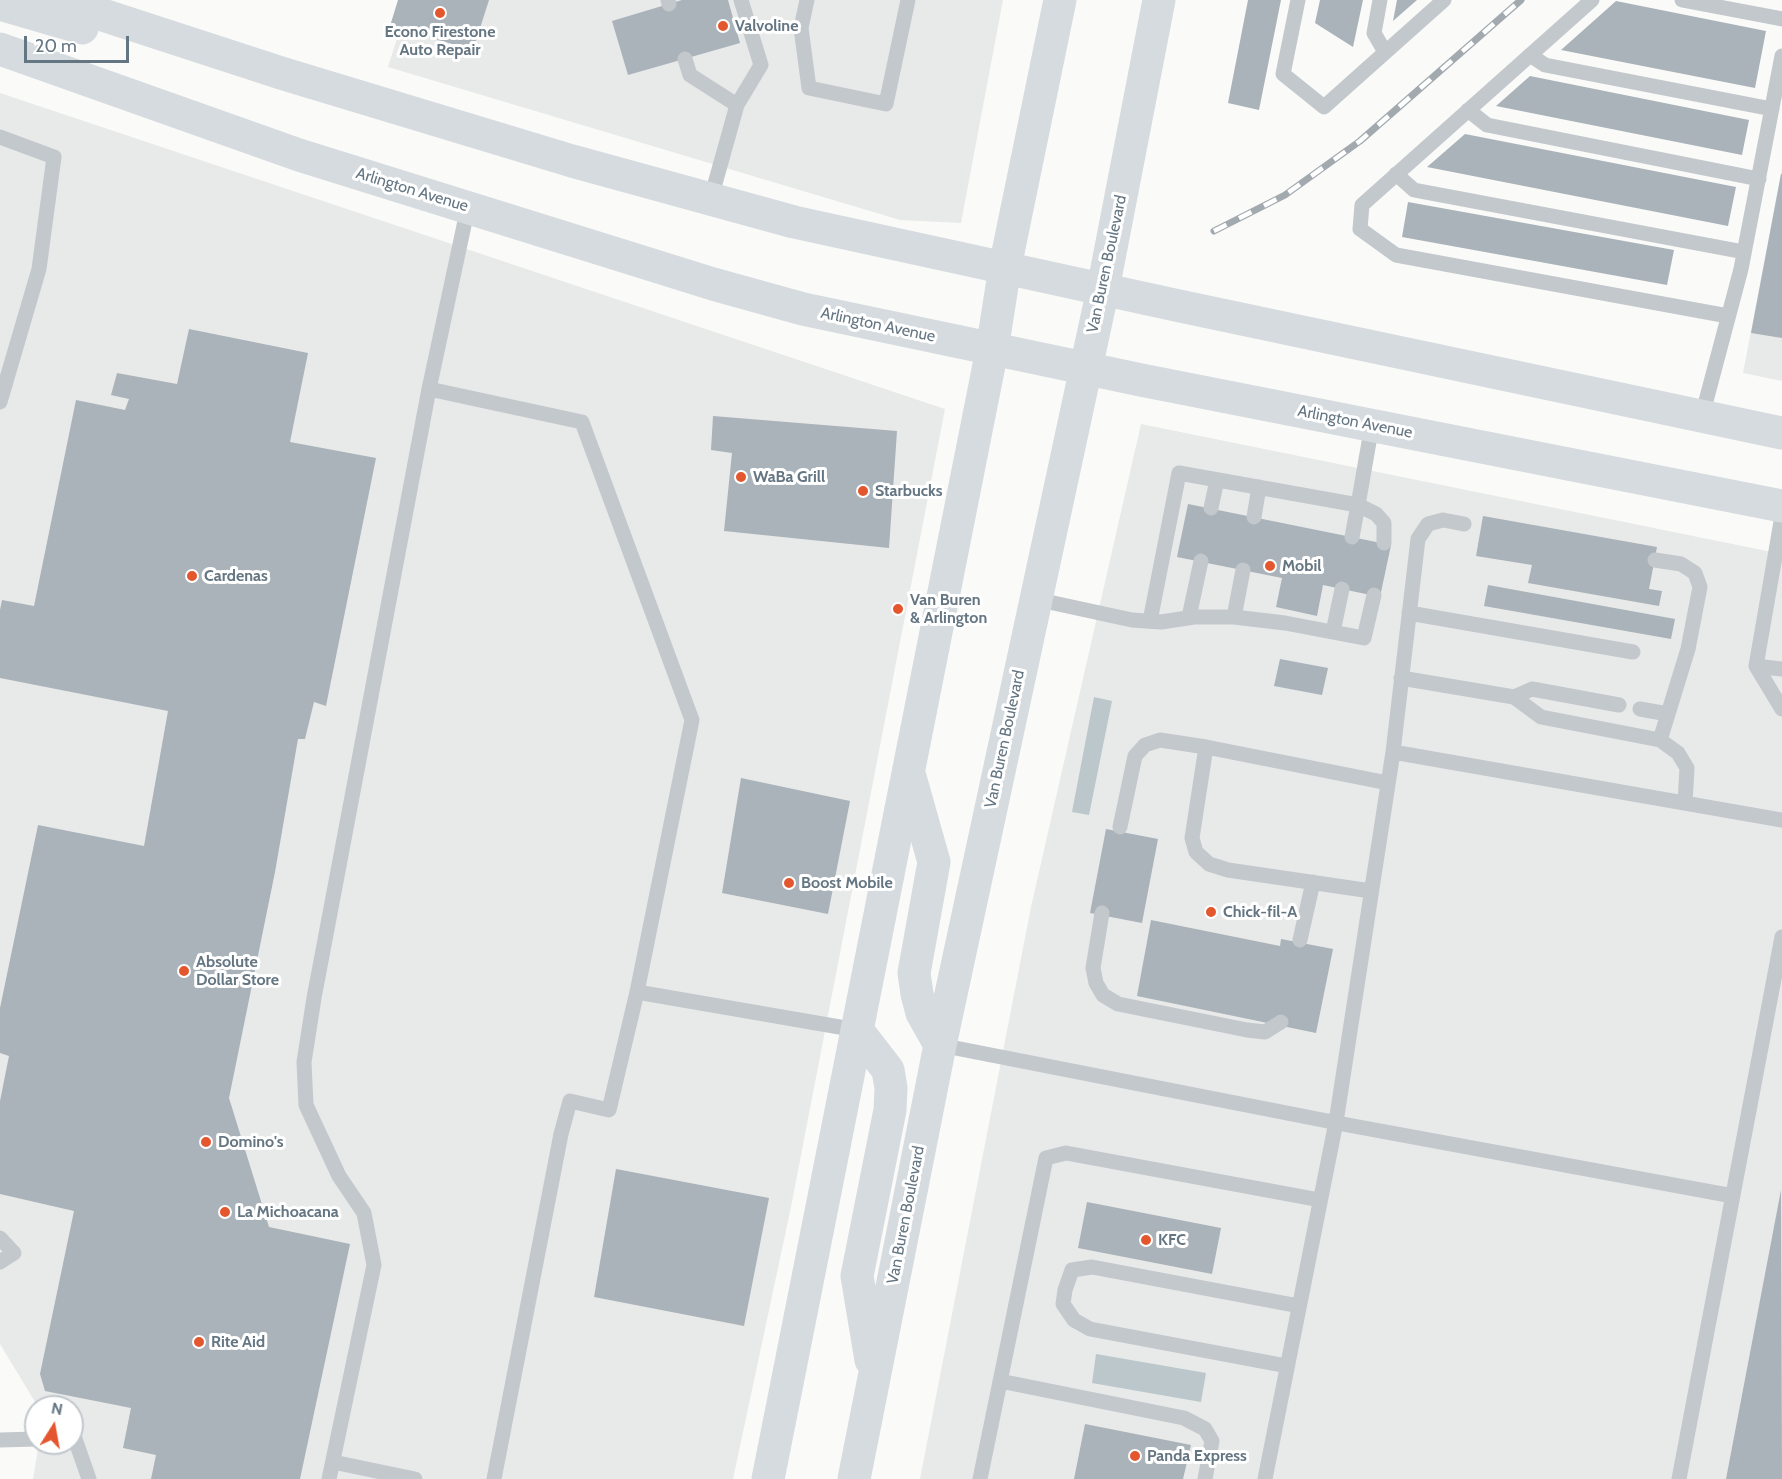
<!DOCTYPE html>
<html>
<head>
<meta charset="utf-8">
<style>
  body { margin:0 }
  #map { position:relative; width:1782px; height:1479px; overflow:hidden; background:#fafaf8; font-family:Cabin,sans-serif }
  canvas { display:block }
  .north { position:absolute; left:24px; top:1395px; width:60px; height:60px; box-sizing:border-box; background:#fff; border:2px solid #c1c8cd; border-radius:50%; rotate:11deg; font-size:16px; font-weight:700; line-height:24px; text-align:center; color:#657683 }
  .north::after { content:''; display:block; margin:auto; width:21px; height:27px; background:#e4572e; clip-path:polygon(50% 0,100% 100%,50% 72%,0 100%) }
  .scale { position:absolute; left:24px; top:36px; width:105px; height:27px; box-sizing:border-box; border:3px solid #657683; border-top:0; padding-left:8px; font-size:18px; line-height:21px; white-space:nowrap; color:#657683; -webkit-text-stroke:4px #fff; paint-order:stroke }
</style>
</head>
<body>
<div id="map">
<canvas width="1782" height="1479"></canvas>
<div class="north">N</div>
<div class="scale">20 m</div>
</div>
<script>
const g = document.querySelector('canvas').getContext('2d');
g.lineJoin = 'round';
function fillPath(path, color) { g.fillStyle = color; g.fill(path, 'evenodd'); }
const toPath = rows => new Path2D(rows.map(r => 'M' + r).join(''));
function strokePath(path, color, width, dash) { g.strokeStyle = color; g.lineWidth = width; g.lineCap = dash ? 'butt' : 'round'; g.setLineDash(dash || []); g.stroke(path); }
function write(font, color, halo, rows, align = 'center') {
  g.font = font + ' Cabin,sans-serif'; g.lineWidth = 6; g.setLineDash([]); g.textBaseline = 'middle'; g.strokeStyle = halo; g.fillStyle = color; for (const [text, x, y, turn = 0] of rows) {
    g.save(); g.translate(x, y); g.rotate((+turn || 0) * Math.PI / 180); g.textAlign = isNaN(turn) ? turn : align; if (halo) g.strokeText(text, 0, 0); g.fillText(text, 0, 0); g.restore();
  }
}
fillPath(toPath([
  [409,0,1003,0,961,223,900,220,388,67],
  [0,93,945,409,791,1207,733,1479,33,1479,39,1443,72,1443,72,1407,38,1407,0,1344],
  [1782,168,1782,381,1743,373],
  [1141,424,1782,554,1782,1479,920,1479,1031,907]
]), '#e8e9e9');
fillPath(toPath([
  [1094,697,1112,701,1089,815,1072,812],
  [1096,1354,1206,1373,1201,1402,1092,1383]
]), '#bbc7cb');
fillPath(toPath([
  [398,0,489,0,473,50,390,26],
  [682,0,728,0,740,43,628,75,612,21],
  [1248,0,1281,0,1259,110,1228,103],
  [1320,0,1363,0,1353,47,1315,23],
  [1397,0,1417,0,1393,21],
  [1616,1,1766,31,1755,88,1561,50],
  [1530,76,1749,120,1742,155,1496,106],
  [1465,134,1736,187,1728,226,1427,167],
  [1781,174,1782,174,1782,338,1751,333],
  [1408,202,1674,250,1667,285,1402,237],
  [189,329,308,353,290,442,376,458,326,706,314,702,305,739,298,739,275,872,229,1098,269,1227,350,1244,300,1479,151,1479,156,1455,123,1448,131,1408,45,1391,40,1374,74,1211,0,1194,0,1101,9,1056,0,1053,0,1008,38,825,144,846,168,711,0,678,0,610,2,600,34,606,76,400,125,410,129,399,111,395,117,373,177,384],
  [713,416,897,431,889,548,724,531,732,453,711,450],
  [1188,504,1391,545,1380,597,1323,585,1317,616,1276,607,1282,578,1177,557],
  [1483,516,1657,547,1649,589,1662,591,1659,606,1528,583,1532,565,1476,556],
  [1488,585,1675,619,1671,639,1484,606],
  [1280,659,1328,668,1322,695,1274,686],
  [741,778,850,801,828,914,722,893],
  [1106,829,1158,839,1142,923,1090,913],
  [1151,920,1280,946,1281,939,1333,949,1316,1033,1137,996],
  [616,1169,769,1198,744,1326,594,1297],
  [1781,1190,1782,1479,1726,1479],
  [1087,1202,1221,1228,1212,1274,1078,1248],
  [1085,1424,1191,1445,1183,1479,1074,1479]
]), '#aab3b9');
strokePath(toPath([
  [668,0,669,4],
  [807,0,801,28,809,88,886,104,908,0],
  [1298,0,1283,74,1324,107,1444,0],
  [1380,0,1374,33,1385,52],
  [1592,0,1362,205,1360,229,1396,255,1728,316],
  [1682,0,1782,19],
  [1530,55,1545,65,1772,109],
  [685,59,690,75,737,105],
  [1468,110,1487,125,1759,179],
  [0,137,54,157,39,269,0,402],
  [1396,174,1414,190,1744,252],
  [711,198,737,105,761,65,741,0],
  [429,389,582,422,692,720,637,992],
  [1702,416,1741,269,1782,56],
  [1372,425,1358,505,1376,514,1384,523,1384,543],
  [1211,508,1217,480],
  [1782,516,1756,666,1782,709],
  [1254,517,1259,487],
  [1655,560,1681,564,1695,573,1700,587,1688,649,1660,740],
  [1035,599,1132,620,1161,622,1194,617,1234,617,1285,623,1364,638,1374,595],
  [1409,613,1633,652],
  [1189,617,1201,561],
  [1234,617,1243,570],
  [1150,621,1179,473,1358,505,1352,537],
  [1333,632,1342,589],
  [1756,666,1782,669],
  [1401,678,1514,697,1541,717,1660,740,1678,753,1687,768,1685,803],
  [1514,697,1532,689,1619,705],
  [1640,709,1668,714],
  [1206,747,1192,838,1196,852,1209,864,1228,870,1371,891],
  [1393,752,1782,820],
  [1120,827,1135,756,1145,745,1160,740,1206,747,1388,783],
  [1102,913,1093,968,1096,983,1103,995,1118,1004,1247,1030,1265,1032,1281,1022],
  [1300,940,1313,882],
  [940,1045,1348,1125,1733,1196],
  [0,1238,14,1253,0,1262],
  [1287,1366,1090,1329,1074,1320,1063,1304,1065,1290,1072,1270,1092,1267,1299,1306],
  [1000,1381,1184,1418,1205,1429,1212,1441,1205,1479],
  [72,1439,75,1439,89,1479],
  [0,1440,36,1439],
  [333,1462,415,1479],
  [329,1479,374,1265,364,1213,339,1176,306,1105,304,1062,314,998,429,389,468,207],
  [494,1479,561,1134,570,1101,609,1110,637,992,857,1030],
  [980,1479,1046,1158,1066,1153,1320,1200],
  [1265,1479,1336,1122,1393,752,1418,539,1428,524,1443,520,1464,524],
  [1679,1479,1782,937]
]), '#c3c8cc', 15);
strokePath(toPath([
  [57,0,281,73,572,161,794,222,1175,305,1782,433],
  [0,4,82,28],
  [0,49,299,155,713,284,803,309,1141,380,1782,506],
  [910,777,934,862,914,973,917,994,922,1013,940,1045],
  [857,1030,888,1070,891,1088,890,1110,857,1276,871,1360],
  [768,1479,992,350,1005,267,1060,0],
  [854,1479,940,1045,1103,289,1159,0]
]), '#d6dbdf', 33);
const rail = toPath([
  [1214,231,1285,195,1360,141,1521,0]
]);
strokePath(rail, '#a2aab0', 7);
strokePath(rail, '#fff', 4.5, [14]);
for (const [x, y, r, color] of [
  [440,13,6,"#e4572e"],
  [723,26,6,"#e4572e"],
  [741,477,6,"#e4572e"],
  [863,491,6,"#e4572e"],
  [1270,566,6,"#e4572e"],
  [192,576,6,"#e4572e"],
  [898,609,6,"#e4572e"],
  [789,883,6,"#e4572e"],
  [1211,912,6,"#e4572e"],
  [184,971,6,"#e4572e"],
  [206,1142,6,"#e4572e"],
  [225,1212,6,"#e4572e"],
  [1146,1240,6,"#e4572e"],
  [199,1342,6,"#e4572e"],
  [1135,1456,6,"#e4572e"]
]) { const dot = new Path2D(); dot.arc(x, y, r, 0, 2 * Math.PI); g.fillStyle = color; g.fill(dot); strokePath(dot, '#fff', 2); }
write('bold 16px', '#657683', '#fff', [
  ["Valvoline",735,26],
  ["Econo Firestone",440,32,"center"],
  ["Auto Repair",440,50,"center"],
  ["WaBa Grill",753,477],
  ["Starbucks",875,491],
  ["Mobil",1282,566],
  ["Cardenas",204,576],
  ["Van Buren",910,600],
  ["& Arlington",910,618],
  ["Boost Mobile",801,883],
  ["Chick-fil-A",1223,912],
  ["Absolute",196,962],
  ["Dollar Store",196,980],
  ["Domino's",218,1142],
  ["La Michoacana",237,1212],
  ["KFC",1158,1240],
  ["Rite Aid",211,1342],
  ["Panda Express",1147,1456]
], 'left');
write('16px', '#657683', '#fff', [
  ["Arlington Avenue",412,190,17],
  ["Van Buren Boulevard",1107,264,-78],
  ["Arlington Avenue",878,325,12],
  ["Arlington Avenue",1355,422,11],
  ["Van Buren Boulevard",1005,739,-78],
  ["Van Buren Boulevard",906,1215,-79]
]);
</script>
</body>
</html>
